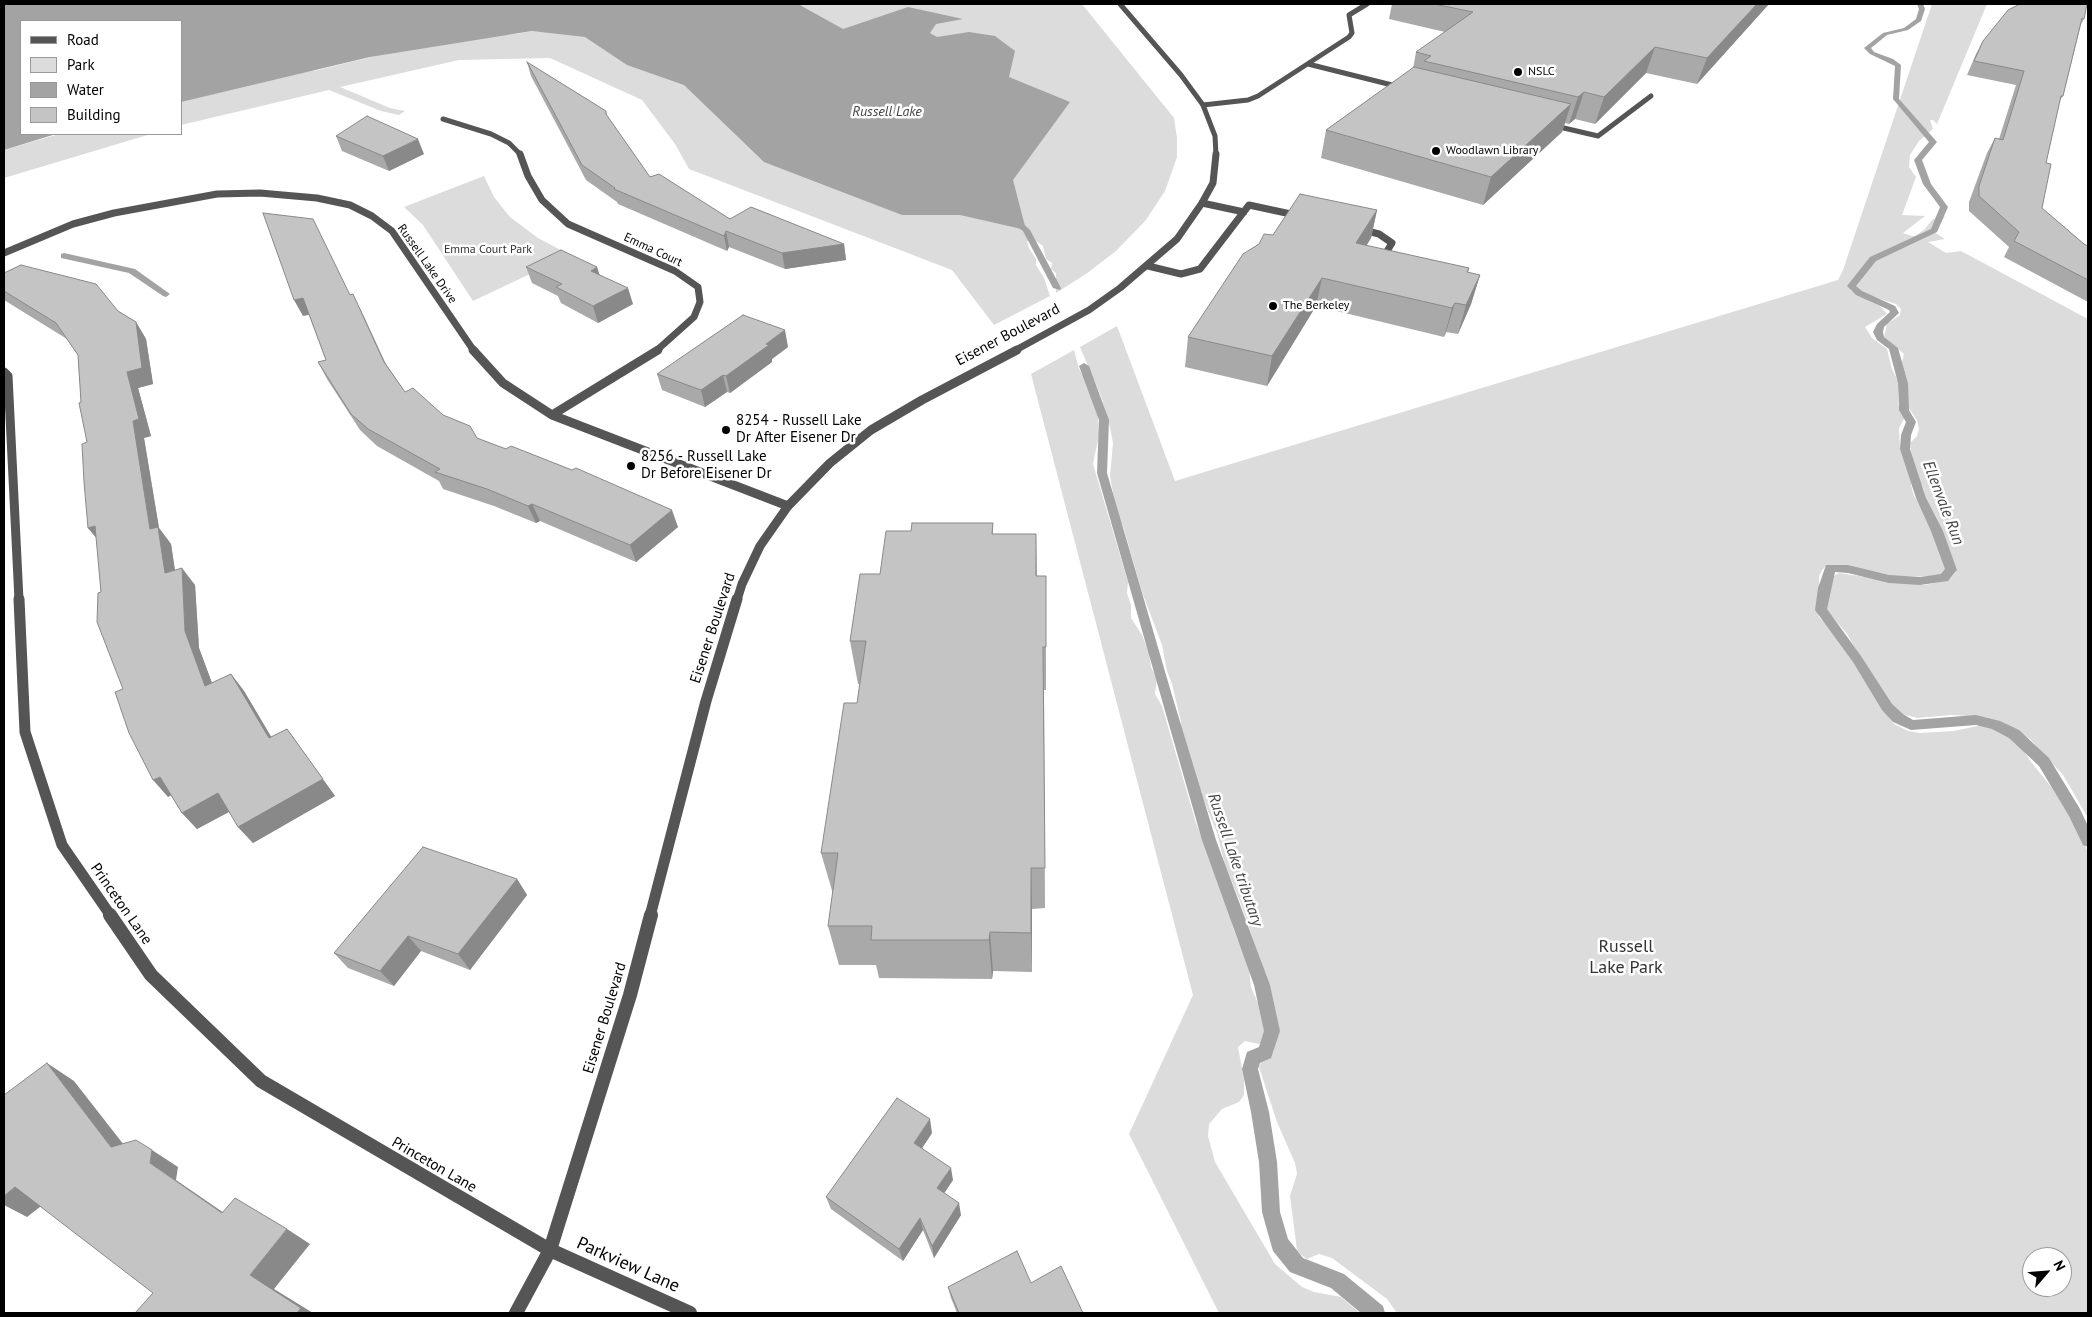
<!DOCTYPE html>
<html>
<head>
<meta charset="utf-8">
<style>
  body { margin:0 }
  #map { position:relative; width:2092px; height:1317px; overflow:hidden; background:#fff; font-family:"PT Sans",sans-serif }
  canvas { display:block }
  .frame { position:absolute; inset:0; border:5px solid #000; pointer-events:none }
  .legend { position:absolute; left:20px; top:20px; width:162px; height:115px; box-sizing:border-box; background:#fff; border:1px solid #999; margin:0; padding:6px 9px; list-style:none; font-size:15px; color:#000 }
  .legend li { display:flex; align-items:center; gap:10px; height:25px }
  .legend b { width:25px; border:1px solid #999 }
  .north { position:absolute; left:2022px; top:1247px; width:50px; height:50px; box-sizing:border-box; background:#fff; border:1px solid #999; border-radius:50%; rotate:63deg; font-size:14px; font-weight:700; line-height:20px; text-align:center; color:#000 }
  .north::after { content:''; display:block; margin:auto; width:18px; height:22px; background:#000; clip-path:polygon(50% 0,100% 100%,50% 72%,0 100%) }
</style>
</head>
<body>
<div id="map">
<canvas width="2092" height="1317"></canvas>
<div class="frame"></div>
<ul class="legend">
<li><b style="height:6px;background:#555"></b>Road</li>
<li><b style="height:14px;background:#dcdcdc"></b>Park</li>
<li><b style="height:14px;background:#a3a3a3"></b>Water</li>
<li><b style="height:14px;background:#c4c4c4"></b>Building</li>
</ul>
<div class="north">N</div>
</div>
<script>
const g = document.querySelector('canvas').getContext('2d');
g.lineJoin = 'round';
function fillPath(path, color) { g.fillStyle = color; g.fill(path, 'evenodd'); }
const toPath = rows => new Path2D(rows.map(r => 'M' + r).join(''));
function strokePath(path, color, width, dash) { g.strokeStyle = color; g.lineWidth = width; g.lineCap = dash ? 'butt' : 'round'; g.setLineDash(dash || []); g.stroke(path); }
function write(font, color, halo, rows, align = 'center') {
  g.font = font + ' "PT Sans",sans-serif'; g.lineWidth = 5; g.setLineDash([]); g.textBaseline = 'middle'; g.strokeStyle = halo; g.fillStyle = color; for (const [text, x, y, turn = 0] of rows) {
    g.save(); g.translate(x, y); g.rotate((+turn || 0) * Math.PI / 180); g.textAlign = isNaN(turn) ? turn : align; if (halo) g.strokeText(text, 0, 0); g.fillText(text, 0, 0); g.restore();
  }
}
fillPath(toPath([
  [786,4,1082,4,1174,118,1177,138,1177,157,1165,191,1146,220,1116,251,1086,274,1056,293,1056,273,1051,269,1052,263,1046,259,1043,246,1036,241,1027,241,1029,248,1036,259,1036,265,1044,278,1050,296,994,325,952,270,689,169,675,144,642,100,550,58,459,60,340,87,390,108,405,111,399,115,381,111,329,90,181,125,181,101,286,75,318,70,379,55,480,37,516,34,532,31,887,52],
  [1932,4,1987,4,1937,124,1933,120,1930,120,1933,129,1919,141,1910,155,1909,167,1916,177,1902,215,1925,216,1903,233,1912,236,1915,236,1924,230,1933,219,1945,216,1934,232,1945,239,1928,242,1946,253,1961,251,2088,319,2088,818,2063,775,2030,739,2019,732,1985,717,1951,715,1917,718,1902,714,1893,707,1878,688,1847,634,1826,609,1824,597,1831,586,1832,577,1839,573,1904,583,1925,585,1945,581,1951,578,1956,572,1948,557,1941,531,1926,506,1924,490,1915,470,1911,452,1910,443,1917,436,1919,429,1917,420,1906,404,1908,383,1902,362,1904,354,1884,337,1887,324,1900,315,1901,309,1896,304,1870,296,1853,287,1850,290,1854,293,1881,307,1887,314,1865,327,1872,338,1887,349,1892,369,1898,381,1898,405,1905,417,1899,428,1900,449,1912,471,1911,485,1914,496,1931,523,1947,569,1944,574,1938,576,1880,577,1849,565,1827,565,1822,570,1819,576,1819,591,1816,604,1819,617,1842,641,1864,674,1875,697,1894,724,1908,731,1920,733,1953,731,1983,725,2006,734,2022,748,2031,762,2053,789,2076,826,2088,852,2088,1313,1397,1313,1387,1299,1332,1258,1319,1254,1307,1259,1300,1254,1297,1250,1290,1196,1297,1174,1295,1163,1277,1122,1259,1067,1261,1063,1269,1058,1273,1052,1276,1036,1273,1009,1267,979,1241,904,1225,865,1217,833,1180,741,1181,722,1172,684,1167,671,1162,645,1142,592,1123,526,1117,515,1110,476,1113,443,1109,423,1101,396,1080,347,1117,326,1175,481,1838,280,1843,270],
  [2032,1257,2062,1257,2062,1287,2032,1287],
  [59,134,151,134,4,178,4,150],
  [484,176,494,197,510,217,538,238,570,255,473,301,423,225,404,207],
  [1074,350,1079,369,1086,381,1098,415,1099,435,1093,464,1128,582,1127,593,1131,605,1131,618,1142,635,1149,653,1151,667,1157,679,1155,694,1162,706,1196,823,1222,887,1223,898,1229,910,1233,928,1249,969,1251,987,1265,1020,1265,1041,1259,1044,1245,1041,1238,1047,1244,1080,1244,1095,1239,1102,1222,1109,1209,1124,1208,1136,1215,1162,1275,1264,1302,1287,1314,1292,1341,1297,1360,1313,1219,1313,1129,1134,1193,995,1031,374]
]), '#dcdcdc');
fillPath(toPath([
  [4,4,798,4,843,29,908,7,963,19,936,24,930,33,937,37,969,32,995,36,1015,51,1009,77,1070,102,1013,180,1026,230,960,215,902,215,764,162,684,85,627,65,585,37,532,31,370,57,181,102,181,21,21,21,21,134,56,134,4,150]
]), '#a3a3a3');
fillPath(toPath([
  [1917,4,1923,4,1925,9,1921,21,1908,30,1887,35,1871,48,1874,52,1893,59,1901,65,1899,99,1937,142,1922,160,1931,184,1948,207,1937,232,1876,261,1856,286,1862,291,1895,306,1899,313,1884,327,1883,332,1884,337,1898,348,1908,383,1909,410,1916,422,1911,435,1910,449,1926,498,1943,531,1957,570,1948,581,1920,585,1889,583,1848,573,1835,572,1827,609,1861,656,1892,704,1903,714,1913,720,1976,715,2000,721,2019,730,2049,758,2080,809,2088,826,2088,847,2083,845,2069,816,2039,766,2009,738,1992,729,1976,725,1911,730,1893,722,1882,710,1853,662,1815,610,1818,588,1826,565,1848,565,1889,575,1920,577,1941,574,1945,569,1931,531,1916,498,1900,449,1901,435,1906,422,1899,410,1898,383,1889,349,1877,340,1873,332,1877,324,1890,312,1889,310,1856,295,1847,286,1870,257,1931,229,1940,207,1923,184,1914,160,1929,142,1893,99,1895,66,1870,54,1864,48,1883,33,1904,28,1916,19,1919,9,1917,4],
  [1011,218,1017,218,1030,230,1061,288,1060,290,1053,288,1023,231,1011,222,1011,218],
  [64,253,135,269,170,294,166,297,163,296,129,273,61,258,61,254,64,253],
  [1084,363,1089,366,1109,420,1107,473,1171,692,1216,840,1270,985,1280,1031,1271,1058,1260,1063,1258,1069,1269,1112,1277,1162,1280,1212,1288,1239,1303,1258,1344,1274,1383,1306,1385,1313,1361,1313,1331,1288,1290,1272,1273,1251,1271,1244,1262,1212,1259,1162,1251,1112,1242,1069,1247,1052,1259,1047,1264,1031,1254,985,1202,840,1097,473,1099,420,1079,366,1084,363]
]), '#a3a3a3');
strokePath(toPath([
  [1308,64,1404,88],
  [1203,105,1248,100,1258,96,1349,37,1352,33,1349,15,1367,4],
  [1551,125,1598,136,1651,96]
]), '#555', 5);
strokePath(toPath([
  [1202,203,1244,212],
  [1359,229,1379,234,1392,243,1381,261],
  [1148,266,1181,274,1200,269,1249,205,1300,216]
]), '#555', 7);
strokePath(toPath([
  [443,119,491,134,509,143,521,155]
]), '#555', 5);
strokePath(toPath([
  [520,154,528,176,542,200,568,224,675,271,698,287,700,302,694,317,656,351],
  [4,253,73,224,114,213,217,194,260,193,317,198,350,205,372,216,392,231,474,351]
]), '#555', 7);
strokePath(toPath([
  [473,350,503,383,552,415,788,506],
  [4,372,8,376,19,600],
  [552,415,658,350]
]), '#555', 9);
strokePath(toPath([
  [19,599,25,732,62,845,111,916]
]), '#555', 11);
strokePath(toPath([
  [110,915,151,975,261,1081,550,1250,690,1313]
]), '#555', 14);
strokePath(toPath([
  [1120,4,1181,75,1203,105,1215,136,1216,155]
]), '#555', 5);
strokePath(toPath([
  [1014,351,1089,310,1120,288,1177,239,1202,203,1213,183,1216,154]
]), '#555', 7);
strokePath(toPath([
  [737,600,742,584,760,546,788,506,830,463,871,430,922,400,1017,350]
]), '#555', 9);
strokePath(toPath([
  [650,916,706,701,737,599]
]), '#555', 11);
strokePath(toPath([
  [516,1313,550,1250,630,995,651,915]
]), '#555', 14);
fillPath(toPath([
  [1392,4,1769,4,1697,84,1646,73,1595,124,1575,119,1569,124,1565,123,1562,132,1483,205,1321,158,1326,130,1413,69,1416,52,1445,32,1389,19],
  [2020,4,2084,19,2081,24,2063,96,2060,100,2046,163,2042,208,2084,244,2088,246,2088,302,2004,257,2009,247,1969,211,1969,202,1987,153,1995,138,1999,139,2016,85,1967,75,1976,54,1983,41],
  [527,62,606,111,607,116,650,177,730,219,844,244,846,260,785,269,729,247,727,251,618,204,617,202,586,180,531,76],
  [336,136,424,154,389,171,342,151],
  [1377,210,1371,238,1366,246,1469,268,1468,273,1480,275,1471,304,1458,334,1446,332,1444,337,1316,306,1267,386,1185,367,1188,337,1259,244,1273,235],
  [526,267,597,267,599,274,633,304,598,323,561,303,558,296,532,283],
  [4,273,118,311,136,322,146,339,153,384,138,388,151,436,144,438,159,528,171,544,175,571,195,585,199,648,212,683,231,674,244,691,271,737,287,729,335,796,253,843,238,827,229,811,197,829,182,813,171,795,168,797,123,689,101,592,97,538,88,528,87,442,81,402,78,355,67,339,4,300],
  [350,295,361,310,386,364,405,392,443,415,477,438,678,527,636,562,540,521,536,523,494,506,443,489,439,481,377,446,360,430,327,379,318,362,326,360,309,315,303,316],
  [788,347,772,359,772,362,730,393,727,392,705,407,662,390,657,374],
  [993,523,993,534,1036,534,1037,576,1046,576,1046,690,1044,690,1045,908,1032,909,1032,972,993,971,992,979,879,978,876,965,839,965,828,926,833,894,821,853,857,703,860,684,858,684,850,641,880,574,911,531],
  [517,879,527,895,470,970,421,951,394,986,348,968,334,953],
  [932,1133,922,1148,953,1180,944,1193,961,1215,934,1258,923,1230,903,1261,831,1209,826,1197],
  [1031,1283,1083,1313,957,1313,951,1298,948,1287]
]), '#a9a9a9');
fillPath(toPath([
  [1757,4,1769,4,1697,84,1707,58],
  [1655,47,1646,73,1595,124,1604,97],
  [1584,92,1575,119,1569,124,1578,97],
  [1571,104,1562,132,1483,205,1491,177],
  [418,139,424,154,389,171,383,156],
  [1377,210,1371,238,1350,272,1356,243],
  [726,231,729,247,727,251,724,236],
  [844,244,846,260,785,269,782,253],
  [597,267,602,283,591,271],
  [1480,275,1471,304,1458,334,1466,305],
  [1322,278,1316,306,1267,386,1272,356],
  [628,288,633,304,598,323,593,306],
  [303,298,311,314,303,316,294,300],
  [1455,303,1446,332,1444,337,1452,308],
  [136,322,146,339,153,384,138,388,151,436,144,438,159,528,171,544,178,590,165,573,150,529,133,421,127,372],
  [785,330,788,347,772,359,772,362,730,393,726,376,766,344],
  [723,375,727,392,705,407,701,390],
  [532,504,540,521,536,523,528,506],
  [672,510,678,527,636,562,630,545],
  [95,526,102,545,88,528],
  [182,568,195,585,199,648,219,702,205,686,185,631],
  [231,674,244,691,282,755,269,738],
  [287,729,335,796,253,843,238,827],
  [160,777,175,793,168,797,153,780],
  [218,793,233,810,197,829,182,813],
  [1031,868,1032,909,1032,972,1031,933],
  [517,879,527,895,470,970,458,954],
  [990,932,993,971,992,979,989,940],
  [408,936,421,951,394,986,380,971],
  [47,1063,74,1081,138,1163,111,1147],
  [930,1119,932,1133,917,1156,914,1143],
  [152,1150,178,1167,176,1180,246,1228,222,1213,150,1163],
  [951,1168,953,1180,939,1201,937,1188],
  [15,1187,45,1203,27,1217,4,1205,4,1196],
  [959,1203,961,1215,934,1258,932,1246],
  [920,1218,923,1230,903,1261,899,1249],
  [287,1229,310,1244,274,1289,313,1313,297,1313,250,1275]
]), '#898989');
const building = toPath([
  [1434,4,1757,4,1707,58,1655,47,1604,97,1584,92,1578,97,1424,61,1431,56,1416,52,1473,12,1434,4],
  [2020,4,2087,4,2084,19,2082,18,2063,96,2061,96,2046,163,2051,164,2042,208,2084,244,2088,246,2088,280,2014,241,2019,232,1979,196,1979,186,1995,138,2003,140,2024,71,1974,61,1983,41,2008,10,2020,4],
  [527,62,606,111,606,114,650,177,659,174,730,219,751,207,844,244,782,253,726,231,724,236,614,189,615,188,582,165,527,62],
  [1414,67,1571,104,1491,177,1326,130,1414,67],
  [367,116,418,139,383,156,336,136,367,116],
  [1300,194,1377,210,1356,243,1469,268,1467,272,1480,275,1466,305,1455,303,1452,308,1322,278,1272,356,1188,337,1243,254,1259,244,1264,234,1273,235,1300,194],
  [263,213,313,219,350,295,353,294,384,362,405,392,413,388,443,415,470,426,477,438,506,449,511,446,572,470,576,468,672,510,630,545,532,504,528,506,487,489,435,472,440,469,368,429,351,414,318,362,326,360,303,298,294,300,263,213],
  [561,250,597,267,591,271,628,288,593,306,556,287,562,284,526,267,561,250],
  [21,265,96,284,118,311,136,322,142,368,127,372,139,419,133,421,150,529,158,527,165,573,182,568,185,631,205,686,231,674,269,738,287,729,323,779,238,827,218,793,182,813,160,777,153,780,129,733,115,692,123,689,97,622,98,593,101,592,95,526,88,528,84,482,82,444,87,442,79,403,81,402,78,355,56,323,4,291,4,273,21,265],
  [743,315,785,330,766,344,769,345,726,376,723,375,701,390,657,374,743,315],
  [912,523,993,523,992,534,1036,534,1036,576,1046,576,1046,647,1043,647,1045,868,1031,868,1031,933,990,932,989,940,871,940,872,926,828,926,838,853,821,853,844,703,857,703,866,641,850,641,860,574,880,574,886,531,911,531,912,523],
  [423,847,517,879,458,954,408,936,380,971,334,953,423,847],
  [47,1063,111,1147,136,1140,152,1150,150,1163,222,1213,235,1198,287,1229,250,1275,301,1308,297,1313,135,1313,153,1293,15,1187,4,1196,4,1095,47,1063],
  [897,1098,930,1119,914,1143,951,1168,937,1188,959,1203,932,1246,920,1218,899,1249,826,1197,897,1098],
  [1017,1251,1031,1283,1061,1266,1083,1313,959,1313,948,1287,1017,1251]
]);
fillPath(building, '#c4c4c4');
strokePath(building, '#898989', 1);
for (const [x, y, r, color] of [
  [1518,72,5,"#000"],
  [1436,151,5,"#000"],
  [1273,306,5,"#000"],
  [726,430,5,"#000"],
  [631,466,5,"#000"]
]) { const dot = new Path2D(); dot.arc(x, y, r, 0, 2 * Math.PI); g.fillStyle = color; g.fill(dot); strokePath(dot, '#fff', 2); }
write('12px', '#000', '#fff', [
  ["NSLC",1528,72],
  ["Woodlawn Library",1446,151],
  ["The Berkeley",1283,306]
], 'left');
write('12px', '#333', '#fff', [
  ["Emma Court Park",488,250]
]);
write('12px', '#000', '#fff', [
  ["Emma Court",653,250,25],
  ["Russell Lake Drive",427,264,55]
]);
write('italic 14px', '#444', '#fff', [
  ["Russell Lake",887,112]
]);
write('15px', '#000', '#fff', [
  ["Eisener Boulevard",1008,335,-28],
  ["Eisener Boulevard",713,628,-72],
  ["Princeton Lane",121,904,55],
  ["Eisener Boulevard",605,1018,-73],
  ["Princeton Lane",434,1165,30]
]);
write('15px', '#000', '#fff', [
  ["8254 - Russell Lake",736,421],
  ["Dr After Eisener Dr",736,438],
  ["8256 - Russell Lake",641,457],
  ["Dr Before Eisener Dr",641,474]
], 'left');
write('italic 16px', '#444', '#fff', [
  ["Ellenvale Run",1943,503,69],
  ["Russell Lake tributary",1235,860,71]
]);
write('18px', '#333', '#fff', [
  ["Russell",1626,947],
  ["Lake Park",1626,968]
]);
write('18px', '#000', '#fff', [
  ["Parkview Lane",628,1265,24]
]);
</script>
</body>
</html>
